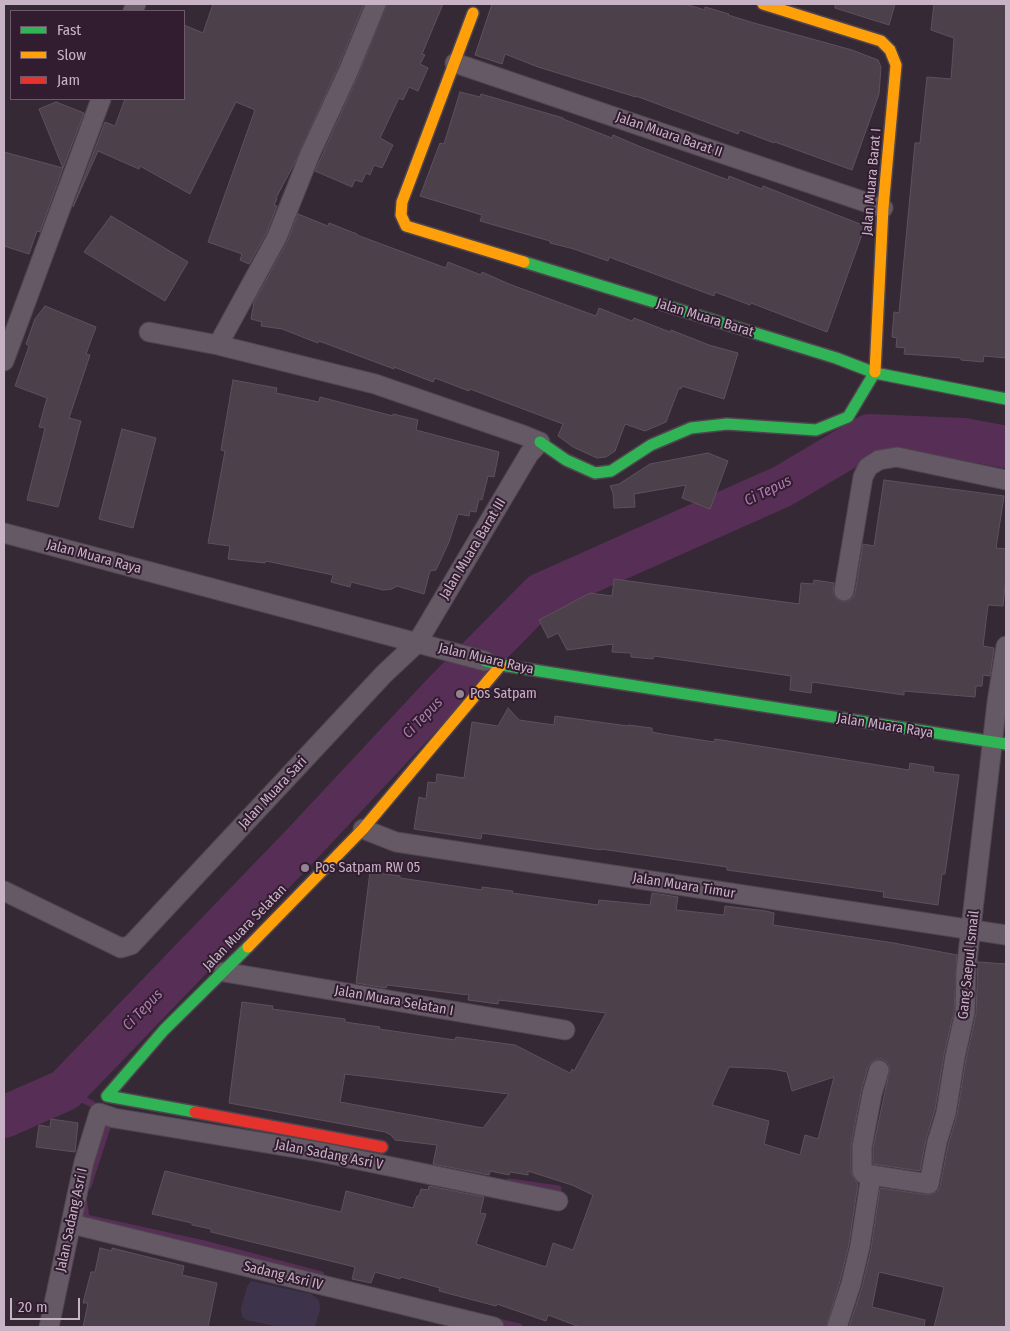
<!DOCTYPE html>
<html>
<head>
<meta charset="utf-8">
<style>
  body { margin:0 }
  #map { position:relative; width:1010px; height:1331px; overflow:hidden; background:#362936; font-family:"Fira Sans Condensed",sans-serif }
  canvas { display:block }
  .frame { position:absolute; inset:0; border:5px solid #c8b2c6; pointer-events:none }
  .legend { position:absolute; left:10px; top:10px; width:175px; height:90px; box-sizing:border-box; background:#311c30; border:1px solid #6d586c; margin:0; padding:6px 9px; list-style:none; font-size:15px; color:#c8b2c6 }
  .legend li { display:flex; align-items:center; gap:10px; height:25px }
  .legend b { width:25px; border:1px solid #6d586c }
  .scale { position:absolute; left:10px; top:1298px; width:70px; height:22px; box-sizing:border-box; border:2px solid #c8b2c6; border-top:0; padding-left:6px; font-size:15px; line-height:18px; white-space:nowrap; color:#c8b2c6; -webkit-text-stroke:4px #311c30; paint-order:stroke }
</style>
</head>
<body>
<div id="map">
<canvas width="1010" height="1331"></canvas>
<div class="frame"></div>
<ul class="legend">
<li><b style="height:6px;background:#30b455"></b>Fast</li>
<li><b style="height:6px;background:#ff9f0a"></b>Slow</li>
<li><b style="height:6px;background:#e5322d"></b>Jam</li>
</ul>
<div class="scale">20 m</div>
</div>
<script>
const g = document.querySelector('canvas').getContext('2d');
g.lineJoin = 'round';
function fillPath(path, color) { g.fillStyle = color; g.fill(path, 'evenodd'); }
const toPath = rows => new Path2D(rows.map(r => 'M' + r).join(''));
function strokePath(path, color, width, dash) { g.strokeStyle = color; g.lineWidth = width; g.lineCap = dash ? 'butt' : 'round'; g.setLineDash(dash || []); g.stroke(path); }
function write(font, color, halo, rows, align = 'center') {
  g.font = font + ' "Fira Sans Condensed",sans-serif'; g.lineWidth = 4; g.setLineDash([]); g.textBaseline = 'middle'; g.strokeStyle = halo; g.fillStyle = color; for (const [text, x, y, turn = 0] of rows) {
    g.save(); g.translate(x, y); g.rotate((+turn || 0) * Math.PI / 180); g.textAlign = isNaN(turn) ? turn : align; if (halo) g.strokeText(text, 0, 0); g.fillText(text, 0, 0); g.restore();
  }
}
fillPath(toPath([
  [251,1281,311,1294,319,1300,320,1310,315,1327,280,1327,246,1320,242,1317,241,1308,247,1287]
]), '#3d344c');
strokePath(toPath([
  [65,1090,92,1104],
  [509,1182,558,1189],
  [88,1186,110,1118],
  [83,1198,86,1218,204,1244,321,1275],
  [493,1321,519,1327]
]), '#572f56', 7);
strokePath(toPath([
  [4,1117,65,1090,303,843,444,692,541,594,783,486,869,435,963,439,1006,447]
]), '#572f56', 42);
const building = toPath([
  [213,4,364,4,338,67,295,162,276,198,277,199,274,205,277,206,267,232,249,264,240,260,242,254,208,242,255,110,236,102,190,194,140,166,139,169,98,151,73,207,105,122,115,126,125,99,184,99,184,25,203,33,213,4],
  [387,4,443,4,422,54,425,55,420,64,428,68,418,91,409,87,403,100,399,98,380,138,393,145,382,168,374,165,370,175,366,173,362,182,355,180,352,187,315,171,358,76,387,4],
  [492,4,685,4,705,10,705,7,729,14,728,15,754,23,852,50,878,60,881,67,879,94,852,170,775,142,774,143,740,130,738,134,636,96,636,97,538,67,505,54,502,64,475,55,492,4],
  [835,4,895,4,889,25,835,8,835,4],
  [934,4,1006,4,1006,358,984,356,983,362,961,360,961,358,904,354,905,348,896,347,897,338,892,337,894,312,899,313,915,143,920,143,927,77,951,79,954,38,931,30,934,4],
  [460,92,480,97,481,94,563,118,563,119,612,138,613,135,641,147,728,180,729,176,762,189,763,186,865,226,827,332,751,303,750,305,715,292,714,296,609,257,608,261,574,249,550,243,550,241,480,221,482,215,420,196,440,143,444,144,460,92],
  [56,102,84,113,63,168,39,109,56,102],
  [4,152,63,168,40,232,37,231,29,254,4,246,4,152],
  [298,214,328,226,329,223,357,234,357,235,446,268,448,262,481,275,482,272,509,284,596,316,599,308,632,321,634,318,670,332,671,330,709,345,738,353,724,399,682,386,681,389,679,388,666,422,645,431,625,424,615,451,606,457,597,458,573,447,558,436,563,424,470,389,469,391,435,378,433,382,394,367,394,369,319,341,318,343,282,329,261,326,262,322,251,319,254,302,287,242,298,214],
  [111,216,188,262,165,301,84,252,111,216],
  [45,306,96,327,86,354,90,355,69,418,81,421,58,507,27,500,45,428,39,427,47,398,15,386,29,346,26,344,35,319,45,306],
  [233,380,277,388,276,393,319,402,320,397,393,416,393,414,418,420,416,430,499,452,494,477,488,476,482,500,479,499,476,512,470,511,469,516,458,514,449,542,436,570,430,571,424,594,397,586,392,589,383,590,351,582,350,587,331,582,333,575,266,561,265,563,228,559,230,546,208,543,225,451,221,450,233,380],
  [122,429,156,438,133,528,99,519,122,429],
  [708,453,728,461,710,509,682,498,686,485,634,494,635,507,614,508,613,493,610,486,619,484,650,464,708,453],
  [884,480,1004,496,996,548,1006,549,1006,577,1003,606,988,605,983,646,994,648,990,676,983,675,982,686,976,686,975,697,904,691,904,695,812,682,811,693,790,690,791,676,654,656,653,659,631,657,631,653,612,652,613,644,567,650,558,633,548,638,539,620,590,593,612,596,614,579,799,604,801,583,813,584,814,580,834,583,833,594,837,599,843,602,848,601,853,598,855,593,863,544,874,546,884,480],
  [508,708,519,720,554,725,555,716,628,726,628,725,652,728,652,732,662,734,714,742,715,739,909,770,910,763,934,767,933,772,959,775,945,874,942,874,938,905,883,897,884,892,727,870,727,867,601,849,601,850,482,833,481,839,414,829,419,797,426,799,428,782,436,783,437,774,464,778,472,722,498,726,508,708],
  [370,872,400,876,400,878,482,890,482,887,513,891,512,893,598,905,599,900,650,905,652,893,678,897,676,910,724,915,725,906,766,911,774,913,773,925,894,943,957,955,954,1011,944,1055,935,1110,926,1139,920,1171,873,1164,873,1148,890,1068,887,1062,882,1059,877,1059,872,1062,868,1067,861,1092,851,1145,851,1172,853,1177,858,1184,849,1244,840,1281,826,1327,580,1327,548,1315,546,1321,497,1304,496,1306,439,1291,440,1288,401,1277,400,1279,375,1272,371,1283,352,1279,355,1267,211,1232,211,1229,192,1225,192,1223,152,1214,165,1171,341,1212,346,1191,413,1208,417,1196,419,1196,421,1189,428,1190,429,1186,484,1197,480,1213,486,1214,476,1244,546,1267,553,1243,573,1250,593,1195,572,1185,528,1171,528,1175,510,1172,509,1175,490,1171,489,1175,433,1164,437,1145,395,1140,391,1135,385,1132,229,1103,242,1002,273,1006,272,1009,345,1019,345,1022,380,1027,379,1029,455,1040,456,1037,515,1045,570,1073,572,1069,574,1071,606,1013,499,1000,498,1004,468,1000,469,995,387,985,386,988,356,983,370,872],
  [729,1067,772,1069,787,1072,792,1091,834,1077,818,1139,805,1135,800,1155,764,1144,769,1121,712,1105,729,1067],
  [345,1074,509,1094,483,1128,340,1102,345,1074],
  [978,962,1006,964,1006,1327,934,1327,944,1287,879,1272,872,1307,925,1320,924,1327,849,1327,862,1287,871,1249,880,1188,928,1195,937,1192,940,1187,948,1145,957,1115,966,1059,976,1014,978,962],
  [51,1119,78,1123,75,1152,36,1147,39,1125,50,1127,51,1119],
  [100,1248,112,1251,112,1248,184,1266,182,1275,217,1283,208,1327,83,1327,88,1303,83,1303,91,1272,95,1272,100,1248]
]);
fillPath(building, '#4c404b');
strokePath(building, '#5e515d', 1);
const street = toPath([
  [133,11,136,4],
  [455,63,883,208],
  [218,345,277,237,310,154,348,72,376,4],
  [4,361,101,99],
  [4,533,485,661],
  [844,591,863,477,868,467,879,460,897,457,1006,480],
  [363,829,396,842,1006,935],
  [4,891,121,948,131,945,384,674,417,643,529,454,540,442,523,435,375,384,218,345,149,332],
  [224,972,565,1030],
  [871,1175,864,1174,862,1171,862,1147,872,1094,879,1070],
  [72,1224,494,1327],
  [49,1327,84,1162,99,1113,114,1118,320,1152,558,1201],
  [837,1327,851,1284,860,1246,871,1175,929,1184,937,1142,946,1113,955,1057,965,1012,966,971,997,702,1006,646]
]);
const fast = toPath([
  [524,262,836,358,875,373,1006,399],
  [540,442,566,460,595,473,611,471,651,445,691,428,727,424,816,430,848,417,875,372],
  [485,661,501,665,1006,744],
  [195,1112,107,1096,164,1030,248,947]
]);
const slow = toPath([
  [763,4,881,41,890,50,896,65,883,208,875,372],
  [473,13,402,202,401,215,406,226,524,262],
  [248,947,363,829,501,665]
]);
const jam = toPath([
  [195,1112,382,1147]
]);
strokePath(street, '#4f454f', 21);
strokePath(fast, '#4f454f', 14);
strokePath(slow, '#4f454f', 14);
strokePath(jam, '#4f454f', 14);
strokePath(street, '#645964', 19);
strokePath(fast, '#30b455', 11);
strokePath(slow, '#ff9f0a', 11);
strokePath(jam, '#e5322d', 11);
for (const [x, y, r, color] of [
  [460,694,5,"#958294"],
  [305,868,5,"#958294"]
]) { const dot = new Path2D(); dot.arc(x, y, r, 0, 2 * Math.PI); g.fillStyle = color; g.fill(dot); strokePath(dot, '#311c30', 2); }
write('14px', '#c8b2c6', '#311c30', [
  ["Jalan Muara Barat II",669,135,19],
  ["Jalan Muara Barat I",872,182,-85],
  ["Jalan Muara Barat",705,318,17],
  ["Jalan Muara Barat III",473,549,-59],
  ["Jalan Muara Raya",94,557,15],
  ["Jalan Muara Raya",486,659,13],
  ["Jalan Muara Raya",885,726,9],
  ["Jalan Muara Sari",273,793,-47],
  ["Jalan Muara Timur",684,886,9],
  ["Jalan Muara Selatan",245,928,-46],
  ["Gang Saepul Ismail",969,965,-84],
  ["Jalan Muara Selatan I",394,1001,10],
  ["Jalan Sadang Asri V",329,1155,11],
  ["Jalan Sadang Asri I",72,1220,-78],
  ["Sadang Asri IV",283,1276,14]
]);
write('14px', '#c8b2c6', '#311c30', [
  ["Pos Satpam",470,694],
  ["Pos Satpam RW 05",315,868]
], 'left');
write('italic 15px', '#af7aae', '#311c30', [
  ["Ci Tepus",768,491,-26],
  ["Ci Tepus",423,718,-46],
  ["Ci Tepus",143,1010,-46]
]);
</script>
</body>
</html>
